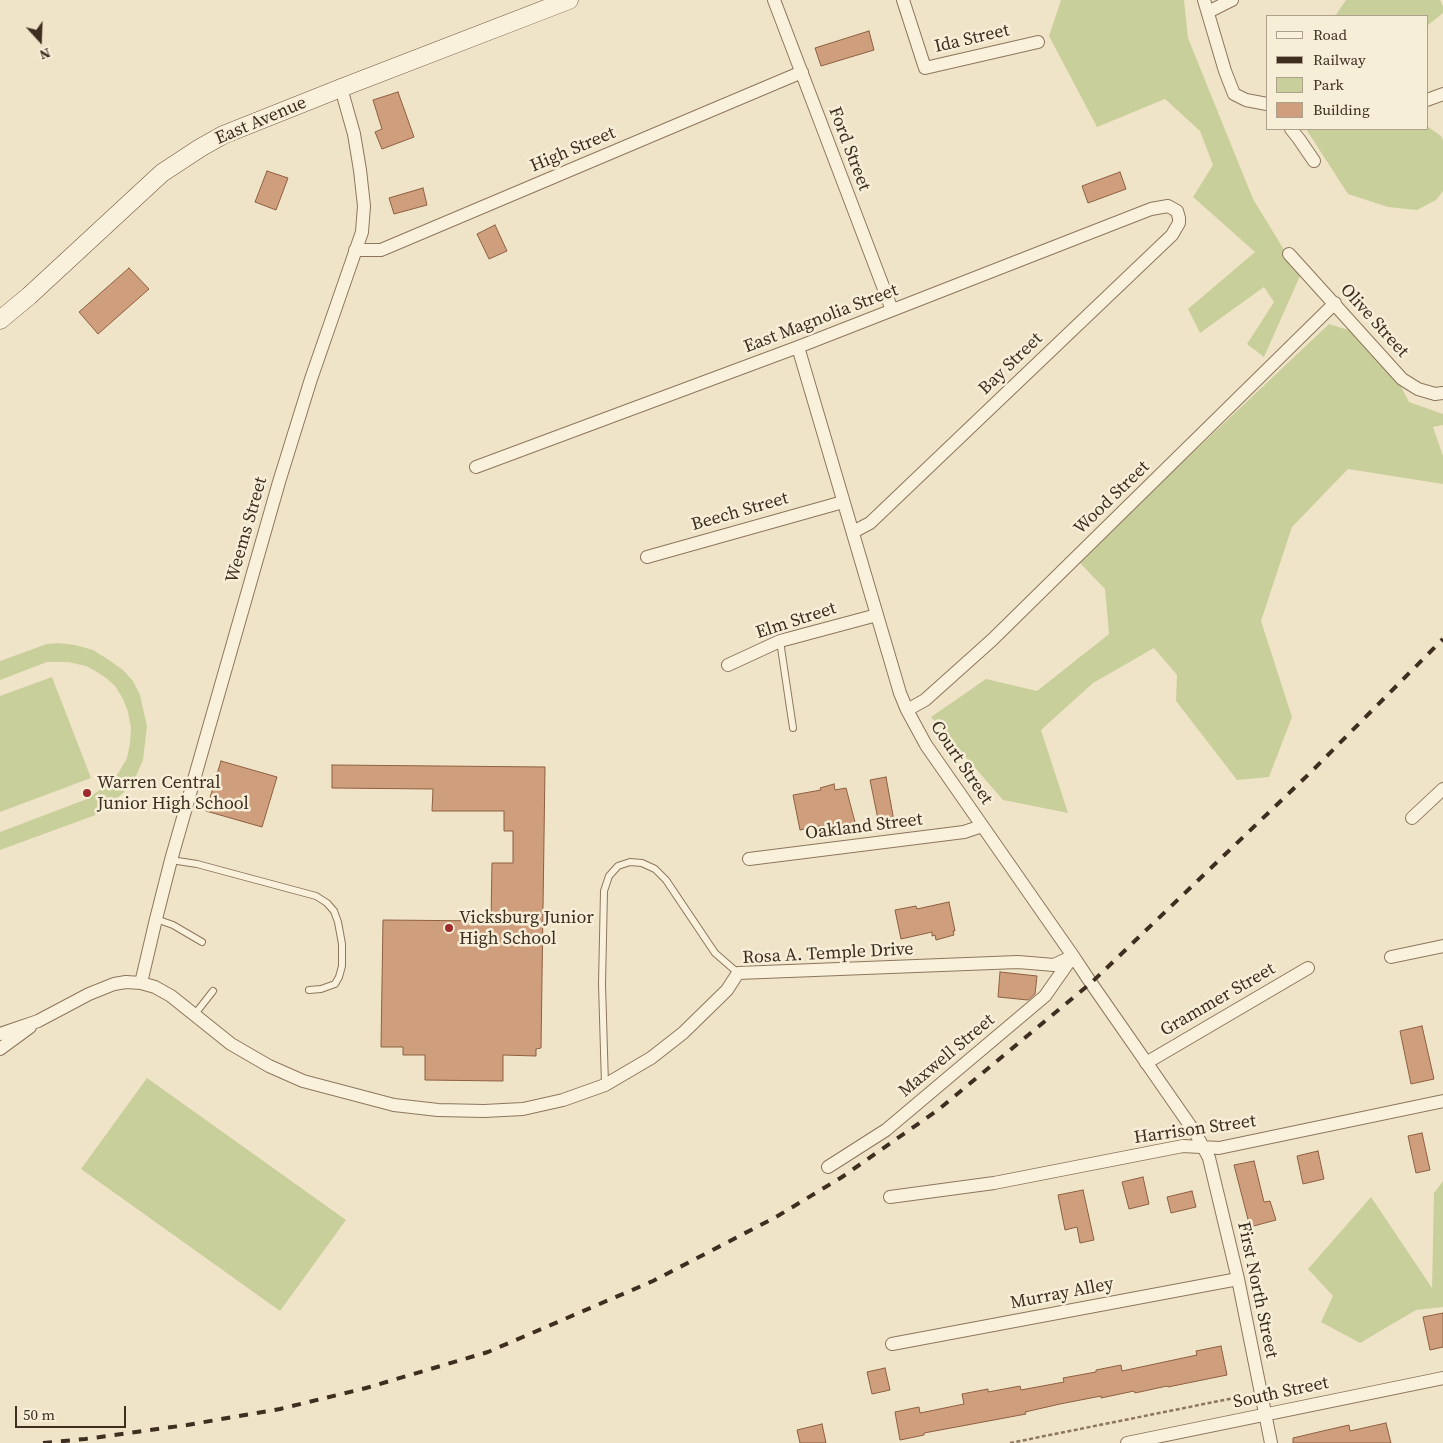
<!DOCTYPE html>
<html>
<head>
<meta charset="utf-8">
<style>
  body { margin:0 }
  #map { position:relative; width:1443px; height:1443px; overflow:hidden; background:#f0e4c8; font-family:"Source Serif 4",serif }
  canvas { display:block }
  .legend { position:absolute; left:1266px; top:15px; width:162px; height:115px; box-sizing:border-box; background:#f7eed8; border:1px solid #ada18e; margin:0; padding:6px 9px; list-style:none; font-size:15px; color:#3d2e20 }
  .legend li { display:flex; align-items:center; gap:10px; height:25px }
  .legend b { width:25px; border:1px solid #ada18e }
  .north { position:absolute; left:15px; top:15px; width:50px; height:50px; -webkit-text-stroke:4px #f7eed8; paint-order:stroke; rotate:160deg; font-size:14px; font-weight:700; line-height:20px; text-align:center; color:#3d2e20 }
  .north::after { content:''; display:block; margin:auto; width:18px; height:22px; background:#3d2e20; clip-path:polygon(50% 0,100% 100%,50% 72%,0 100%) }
  .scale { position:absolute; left:15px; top:1406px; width:111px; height:22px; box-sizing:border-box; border:2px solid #3d2e20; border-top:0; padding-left:6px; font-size:15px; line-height:18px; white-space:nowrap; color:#3d2e20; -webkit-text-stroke:4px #f7eed8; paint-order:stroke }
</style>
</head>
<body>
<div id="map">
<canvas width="1443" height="1443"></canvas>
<ul class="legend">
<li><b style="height:6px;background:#faf1dc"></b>Road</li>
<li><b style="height:6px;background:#3d2e20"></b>Railway</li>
<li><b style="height:14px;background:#c9cf9b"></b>Park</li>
<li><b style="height:14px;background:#cf9f7d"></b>Building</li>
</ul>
<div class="north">N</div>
<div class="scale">50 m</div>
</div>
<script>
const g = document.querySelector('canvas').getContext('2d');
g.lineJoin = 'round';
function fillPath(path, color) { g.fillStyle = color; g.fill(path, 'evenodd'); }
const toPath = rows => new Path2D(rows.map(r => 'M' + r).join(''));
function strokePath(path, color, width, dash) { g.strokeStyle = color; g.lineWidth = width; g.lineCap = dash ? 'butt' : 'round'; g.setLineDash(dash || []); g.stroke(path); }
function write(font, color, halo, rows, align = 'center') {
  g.font = font + ' "Source Serif 4",serif'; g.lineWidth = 5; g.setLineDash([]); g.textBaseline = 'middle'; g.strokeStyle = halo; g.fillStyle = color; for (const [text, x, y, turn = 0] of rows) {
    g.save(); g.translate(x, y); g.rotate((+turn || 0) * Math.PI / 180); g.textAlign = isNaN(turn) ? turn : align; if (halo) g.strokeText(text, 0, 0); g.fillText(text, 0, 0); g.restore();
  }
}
fillPath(toPath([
  [1061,0,1184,0,1188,38,1253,199,1300,276,1264,357,1247,344,1274,302,1264,287,1200,333,1188,309,1255,252,1193,197,1213,165,1200,131,1165,99,1097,127,1049,36],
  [1346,0,1440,0,1443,6,1443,13,1427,26,1427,16,1335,16],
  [1427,126,1441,136,1443,140,1443,191,1436,200,1417,210,1388,207,1348,194,1306,129,1427,129],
  [1329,324,1358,333,1384,354,1409,402,1443,414,1443,425,1433,427,1443,456,1443,484,1348,469,1292,527,1261,621,1292,717,1269,777,1237,780,1176,701,1177,675,1154,648,1093,683,1041,730,1068,813,1003,800,931,717,986,679,1037,691,1109,634,1105,589,1078,561],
  [59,643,75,645,93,650,109,660,123,670,133,681,140,695,147,726,143,760,136,776,123,793,107,807,93,816,0,850,0,832,87,799,111,782,119,772,127,758,130,743,131,728,128,712,123,699,115,686,106,678,97,672,86,666,68,662,47,662,0,680,0,661,47,644],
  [52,677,91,778,0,812,0,696],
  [147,1078,346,1220,280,1311,81,1169],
  [1443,1181,1443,1307,1416,1310,1360,1343,1321,1322,1333,1296,1308,1269,1371,1197,1432,1288,1434,1193]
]), '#c9cf9b');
const building = toPath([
  [869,31,874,50,821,66,815,48,869,31],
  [398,92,414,137,382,149,375,132,382,129,373,100,398,92],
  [267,171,288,178,276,210,255,202,267,171],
  [1120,172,1126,189,1088,203,1082,186,1120,172],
  [423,188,427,205,394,214,389,198,423,188],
  [495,225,507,251,489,259,477,234,495,225],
  [129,268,149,289,98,334,79,312,129,268],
  [221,761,277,777,262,827,206,811,221,761],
  [332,765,545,767,541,1048,536,1049,536,1056,503,1055,503,1081,425,1080,425,1055,403,1055,403,1047,381,1047,383,920,491,921,492,863,513,863,513,831,504,831,504,811,432,811,433,789,332,788,332,765],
  [886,777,894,821,879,824,870,780,886,777],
  [834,784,835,790,846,788,856,826,845,829,844,824,831,828,830,824,800,830,793,795,821,790,820,788,834,784],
  [949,902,955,931,953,931,954,935,936,940,935,935,932,936,932,932,901,939,895,910,916,906,917,909,949,902],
  [1000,972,1037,976,1035,994,1028,1000,998,997,1000,972],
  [1422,1026,1434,1079,1411,1084,1400,1031,1422,1026],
  [1422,1133,1430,1170,1416,1173,1408,1136,1422,1133],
  [1318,1151,1324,1179,1303,1184,1297,1156,1318,1151],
  [1254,1161,1264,1202,1270,1201,1276,1220,1250,1227,1234,1165,1254,1161],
  [1143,1177,1149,1204,1129,1209,1122,1182,1143,1177],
  [1083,1190,1094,1240,1080,1243,1077,1227,1065,1230,1058,1195,1083,1190],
  [1192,1191,1196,1207,1171,1213,1167,1197,1192,1191],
  [1443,1313,1443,1347,1430,1350,1423,1317,1443,1313],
  [1221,1346,1227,1375,1168,1387,1167,1386,1135,1393,1134,1391,1101,1398,1101,1396,1060,1404,1025,1412,1026,1414,924,1433,924,1435,900,1440,895,1412,919,1407,920,1413,964,1404,962,1394,988,1389,988,1392,1020,1386,1021,1390,1064,1382,1063,1378,1096,1372,1096,1370,1121,1365,1122,1371,1197,1355,1196,1351,1221,1346],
  [885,1368,890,1390,872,1394,867,1372,885,1368],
  [1386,1423,1391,1443,1293,1443,1293,1438,1327,1430,1349,1425,1350,1431,1386,1423],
  [822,1424,826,1443,800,1443,797,1430,822,1424]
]);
fillPath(building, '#cf9f7d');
strokePath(building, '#8d5f41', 1);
const lane = toPath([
  [780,641,793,728],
  [171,860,197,864,316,896,327,903,334,911,338,922,342,944,342,966,339,977,335,984,321,989,309,990],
  [156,919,173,925,202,942],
  [195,1014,213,991],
  [605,1085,602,984,604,891,609,876,618,866,630,862,642,863,655,869,666,880,715,953,738,973]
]);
const street = toPath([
  [774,0,892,310],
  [903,0,925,68,1038,42],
  [1204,0,1225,71,1234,94,1246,100,1267,104],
  [1208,12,1232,0],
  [1427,100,1443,94],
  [1291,129,1299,139,1314,161],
  [355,250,381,250,802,72],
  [1289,254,1402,379,1418,389,1435,394,1443,393],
  [798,347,900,693,907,710,926,745,1073,956,1091,983,1196,1134,1209,1158,1238,1279,1271,1443],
  [476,467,798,347,1151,209,1168,206,1177,211,1179,218,1179,223,1172,235,870,523,853,532],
  [647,557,843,502],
  [728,665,780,641,877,615],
  [907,710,925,700,992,640,1335,303],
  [1412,818,1443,789],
  [749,859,964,832,982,826],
  [1391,957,1443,946],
  [141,983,156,919,171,860,279,482,311,379,362,232,364,206,360,170,354,134,341,88],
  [0,1034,38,1021,89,994,114,984,126,982,141,983,155,987,171,996,231,1044,269,1066,303,1081,394,1105,438,1110,484,1111,523,1109,563,1100,605,1085,651,1058,683,1033,727,990,738,973,1018,962,1054,965,1073,956],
  [0,1049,30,1027],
  [1146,1063,1308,968],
  [828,1167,886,1130,1045,996,1073,956],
  [890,1197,994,1183,1183,1146,1219,1148,1443,1101],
  [892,1344,1238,1279],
  [1127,1443,1443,1378]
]);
const secondary = toPath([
  [0,320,29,296,162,173,200,148,223,135,341,88,569,0]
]);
strokePath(lane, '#8d765c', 8);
strokePath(street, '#8d765c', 14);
strokePath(secondary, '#6f573f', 19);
strokePath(toPath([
  [1010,1443,1239,1397]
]), '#8d765c', 2.5, [4, 2.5]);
strokePath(lane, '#faf1dc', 6);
strokePath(street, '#faf1dc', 12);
strokePath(secondary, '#faf1dc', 18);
strokePath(toPath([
  [43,1443,85,1439,187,1425,280,1409,366,1388,488,1352,653,1281,776,1217,842,1177,938,1110,1091,983,1311,772,1443,639]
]), '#3d2e20', 4, [9, 9]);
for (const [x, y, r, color] of [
  [87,793,5,"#9e2a2b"],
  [449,928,5,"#9e2a2b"]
]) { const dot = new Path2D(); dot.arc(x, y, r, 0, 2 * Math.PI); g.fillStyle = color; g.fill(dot); strokePath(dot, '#f7eed8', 2); }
write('18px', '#3d2e20', '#f7eed8', [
  ["Ida Street",972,39,-13],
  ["East Avenue",261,121,-23],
  ["Ford Street",849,149,69],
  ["High Street",573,150,-23],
  ["East Magnolia Street",821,319,-21],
  ["Olive Street",1374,321,48],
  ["Bay Street",1011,364,-44],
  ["Wood Street",1112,498,-44],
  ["Beech Street",740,512,-16],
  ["Weems Street",247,530,-74],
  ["Elm Street",796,621,-18],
  ["Court Street",961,763,56],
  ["Oakland Street",864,827,-7],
  ["Rosa A. Temple Drive",828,954,-3],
  ["Grammer Street",1218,1000,-30],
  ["Maxwell Street",947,1056,-40],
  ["Harrison Street",1195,1130,-8],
  ["First North Street",1257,1290,78],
  ["Murray Alley",1062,1294,-11],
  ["South Street",1281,1393,-12]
]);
write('18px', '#3d2e20', '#f7eed8', [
  ["Warren Central",97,783],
  ["Junior High School",97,804],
  ["Vicksburg Junior",459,918],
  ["High School",459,939]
], 'left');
</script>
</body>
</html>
